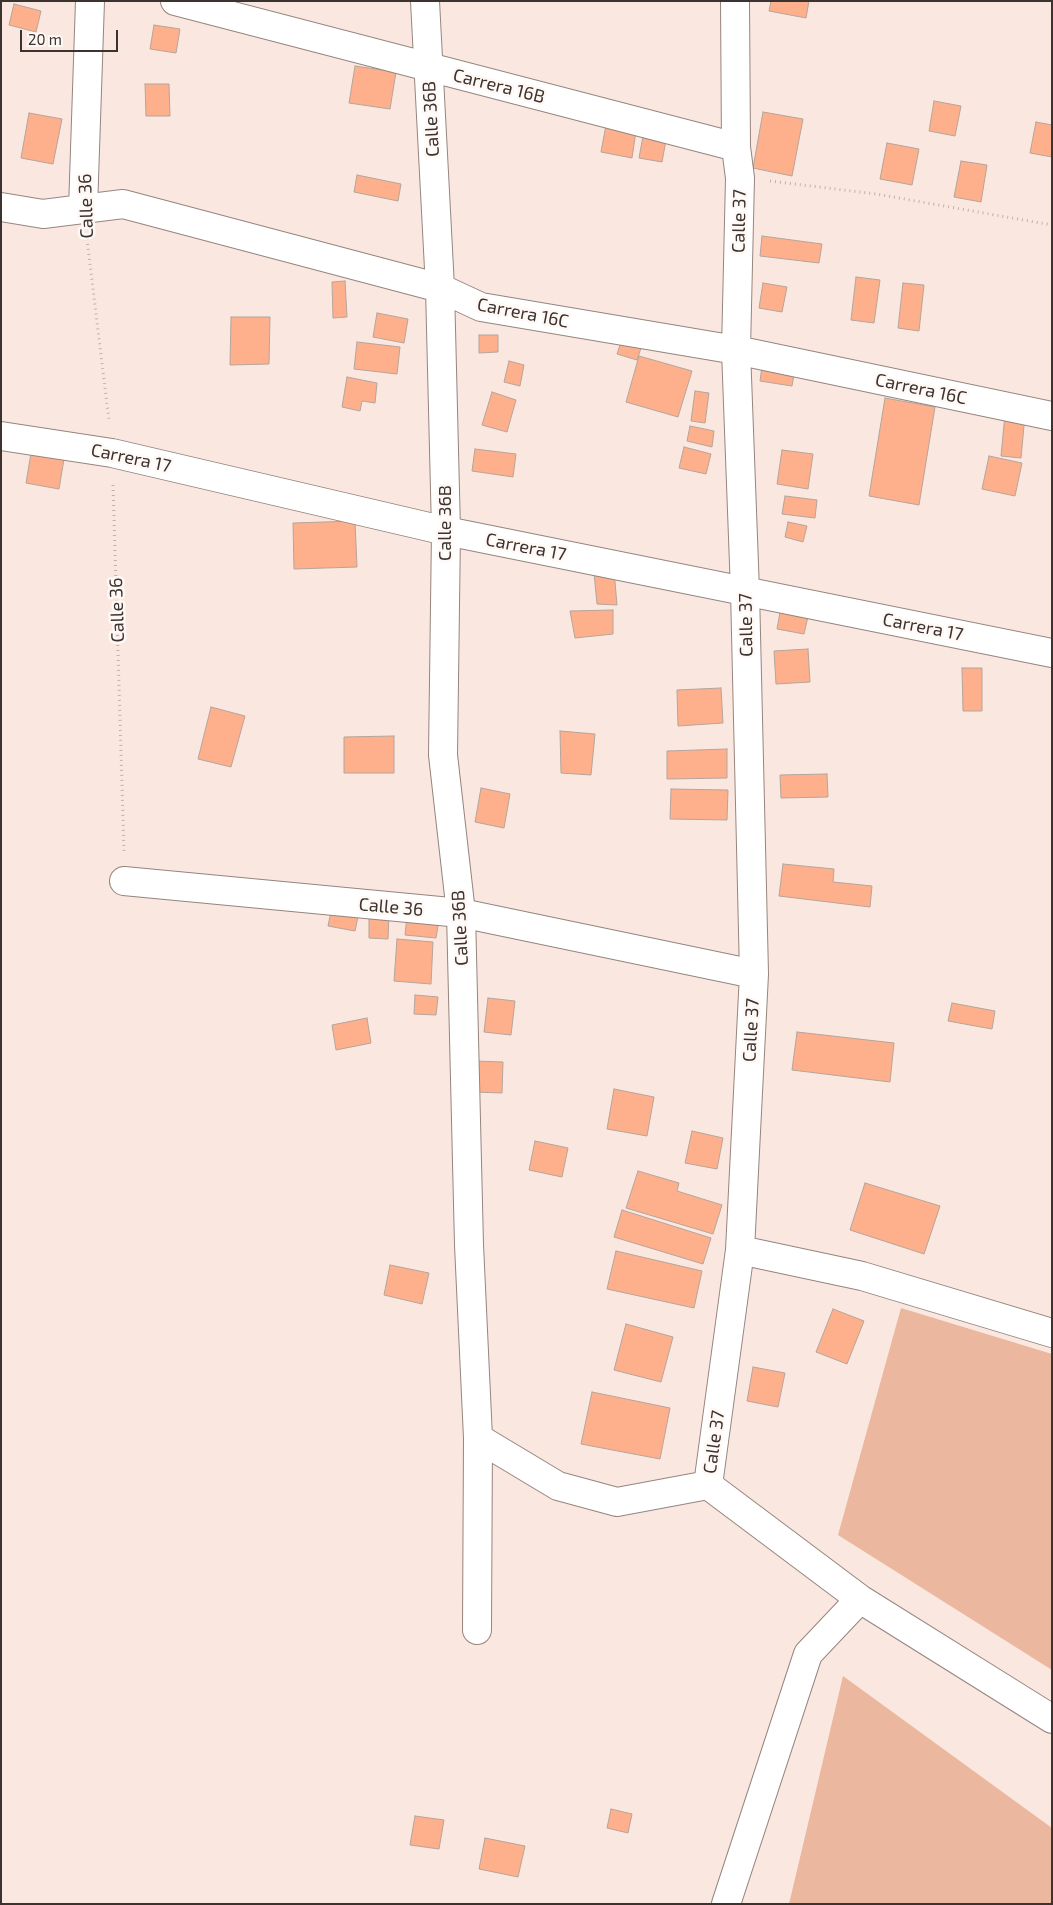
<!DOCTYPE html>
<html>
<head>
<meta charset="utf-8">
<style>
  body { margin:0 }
  #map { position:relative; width:1053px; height:1905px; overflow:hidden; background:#fae8e0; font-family:"Exo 2",sans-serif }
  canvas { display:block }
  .frame { position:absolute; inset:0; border:2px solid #3a3330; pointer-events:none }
  .scale { position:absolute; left:20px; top:30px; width:98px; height:22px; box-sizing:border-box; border:2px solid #3a3330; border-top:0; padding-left:6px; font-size:15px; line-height:18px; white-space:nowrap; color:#3a3330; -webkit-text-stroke:4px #fff8f4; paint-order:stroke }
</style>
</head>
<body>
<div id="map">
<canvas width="1053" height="1905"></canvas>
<div class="frame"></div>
<div class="scale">20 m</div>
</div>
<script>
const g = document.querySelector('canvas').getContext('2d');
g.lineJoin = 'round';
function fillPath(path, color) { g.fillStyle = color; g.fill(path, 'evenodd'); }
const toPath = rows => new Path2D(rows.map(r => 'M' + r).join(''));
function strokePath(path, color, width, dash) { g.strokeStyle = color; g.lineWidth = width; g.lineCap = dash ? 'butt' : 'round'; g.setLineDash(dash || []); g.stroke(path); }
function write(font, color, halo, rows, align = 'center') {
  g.font = font + ' "Exo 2",sans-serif'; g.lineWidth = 5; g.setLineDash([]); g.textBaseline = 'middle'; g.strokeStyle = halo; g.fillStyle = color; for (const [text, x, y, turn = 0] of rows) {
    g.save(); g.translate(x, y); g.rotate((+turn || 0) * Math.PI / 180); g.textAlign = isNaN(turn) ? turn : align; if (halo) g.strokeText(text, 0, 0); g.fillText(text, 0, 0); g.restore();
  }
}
fillPath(toPath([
  [901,1308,1052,1354,1052,1670,838,1535],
  [843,1676,1052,1828,1052,1904,789,1904]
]), '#ebb79e');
const building = toPath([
  [771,1,809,1,806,18,769,11,771,1],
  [14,4,41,11,36,32,9,25,14,4],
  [154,25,180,29,176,53,150,49,154,25],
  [355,66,396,72,390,109,349,103,355,66],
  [145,84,169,84,170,116,146,116,145,84],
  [934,101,961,106,955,136,929,131,934,101],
  [763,112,803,119,792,176,753,168,763,112],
  [29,113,62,119,53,164,21,158,29,113],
  [1036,122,1052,125,1052,157,1030,153,1036,122],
  [606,125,636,131,632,158,601,152,606,125],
  [643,136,666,140,662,162,639,158,643,136],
  [887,143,919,149,912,185,880,179,887,143],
  [961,161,987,165,981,202,954,197,961,161],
  [357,175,401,184,398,201,354,192,357,175],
  [762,236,822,244,819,263,760,256,762,236],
  [856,277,880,280,874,323,851,320,856,277],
  [345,281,347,317,333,318,332,282,345,281],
  [763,283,787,287,782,312,759,308,763,283],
  [903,283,924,285,919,331,898,328,903,283],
  [377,313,408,319,404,343,373,337,377,313],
  [231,317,270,317,269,364,230,365,231,317],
  [479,335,498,335,498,352,479,353,479,335],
  [357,342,400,347,397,374,354,369,357,342],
  [621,342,641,348,637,360,617,354,621,342],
  [639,356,692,371,678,417,626,402,639,356],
  [763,359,796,363,792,386,760,381,763,359],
  [509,361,524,365,520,386,504,382,509,361],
  [347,377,377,383,375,403,362,401,360,411,342,407,347,377],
  [695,391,709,393,705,423,691,421,695,391],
  [492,392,516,400,507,432,482,425,492,392],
  [885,398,935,407,919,505,869,496,885,398],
  [1005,414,1025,415,1021,458,1001,456,1005,414],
  [690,426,714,431,712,447,687,441,690,426],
  [32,447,65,453,59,489,26,483,32,447],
  [684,447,711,454,706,474,679,468,684,447],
  [475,449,516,454,513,477,472,471,475,449],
  [782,450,813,454,808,489,777,484,782,450],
  [989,456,1022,463,1015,496,982,489,989,456],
  [785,496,817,500,815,518,782,514,785,496],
  [355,521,357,567,294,569,293,523,355,521],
  [788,522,807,526,803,542,785,537,788,522],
  [614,570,617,605,597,604,594,573,614,570],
  [781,607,809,612,804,634,777,629,781,607],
  [613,610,613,634,575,638,570,611,613,610],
  [808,649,810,682,776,684,774,651,808,649],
  [962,668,982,668,982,711,963,711,962,668],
  [721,688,723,723,678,726,677,690,721,688],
  [211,707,245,716,231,767,198,759,211,707],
  [560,731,595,734,591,775,561,773,560,731],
  [394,736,394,773,344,773,344,737,394,736],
  [727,749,727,778,667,779,667,751,727,749],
  [827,774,828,797,781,798,780,775,827,774],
  [481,788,510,794,504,828,475,822,481,788],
  [671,789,728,790,727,820,670,819,671,789],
  [783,864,834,869,833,882,872,886,870,907,779,896,783,864],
  [333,902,360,907,355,931,328,926,333,902],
  [369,914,389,915,388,939,369,938,369,914],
  [407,916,439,919,436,938,405,935,407,916],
  [397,939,433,942,431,984,394,981,397,939],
  [415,995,438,997,436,1015,414,1014,415,995],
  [488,998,515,1001,511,1035,484,1032,488,998],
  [952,1003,995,1011,992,1029,948,1021,952,1003],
  [367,1018,371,1043,336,1050,332,1025,367,1018],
  [797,1032,894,1043,890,1082,792,1070,797,1032],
  [474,1061,503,1062,502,1093,473,1092,474,1061],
  [614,1089,654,1097,647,1136,607,1129,614,1089],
  [692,1131,723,1138,717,1169,685,1163,692,1131],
  [535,1141,568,1148,562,1177,529,1170,535,1141],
  [638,1171,679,1183,677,1191,722,1205,713,1234,626,1208,638,1171],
  [865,1183,940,1206,924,1254,850,1230,865,1183],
  [622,1210,711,1238,703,1264,614,1237,622,1210],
  [616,1251,702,1271,694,1308,607,1289,616,1251],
  [390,1265,429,1273,422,1304,384,1295,390,1265],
  [833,1309,864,1321,847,1364,816,1352,833,1309],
  [626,1324,673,1337,661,1382,614,1370,626,1324],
  [753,1367,785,1373,778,1407,747,1401,753,1367],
  [592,1392,670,1408,660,1459,581,1444,592,1392],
  [611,1809,632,1814,628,1833,607,1828,611,1809],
  [415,1816,444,1820,439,1849,410,1845,415,1816],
  [485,1838,525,1846,518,1877,479,1869,485,1838]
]);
fillPath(building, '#fdb08b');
strokePath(building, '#b5a49c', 1);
const street = toPath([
  [175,1,736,147],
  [425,1,440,288,446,531,443,755,461,913,469,1245,478,1438,477,1630],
  [1,207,43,214,123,204,440,288,481,307,736,350,1052,416],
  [83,209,90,1],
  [1,436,112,453,446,531,1052,653],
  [124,881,461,913,754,974],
  [740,1250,862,1276,1052,1333],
  [478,1438,558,1486,617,1502,708,1485,860,1599,1052,1719],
  [708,1485,740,1250,754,974,745,591,736,350,740,178,736,147,735,1],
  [726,1904,808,1654,860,1599]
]);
strokePath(street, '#95857e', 30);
strokePath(toPath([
  [770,181,876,194,1052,225],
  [87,239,109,421],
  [113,485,124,851]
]), '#c0b2ab', 3, [1, 4]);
strokePath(street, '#fff', 28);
write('18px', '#3a3330', '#fff8f4', [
  ["Carrera 16B",499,86,14],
  ["Calle 36B",431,119,-93],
  ["Calle 36",86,206,-92],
  ["Calle 37",739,221,-89],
  ["Carrera 16C",523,313,11],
  ["Carrera 16C",921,389,12],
  ["Carrera 17",131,458,12],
  ["Calle 36B",445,523,-90],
  ["Carrera 17",526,547,11],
  ["Calle 36",117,610,-92],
  ["Calle 37",746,625,-91],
  ["Carrera 17",923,627,11],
  ["Calle 36",391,907,5],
  ["Calle 36B",460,928,-93],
  ["Calle 37",751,1030,-87],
  ["Calle 37",714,1442,-82]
]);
</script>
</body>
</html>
